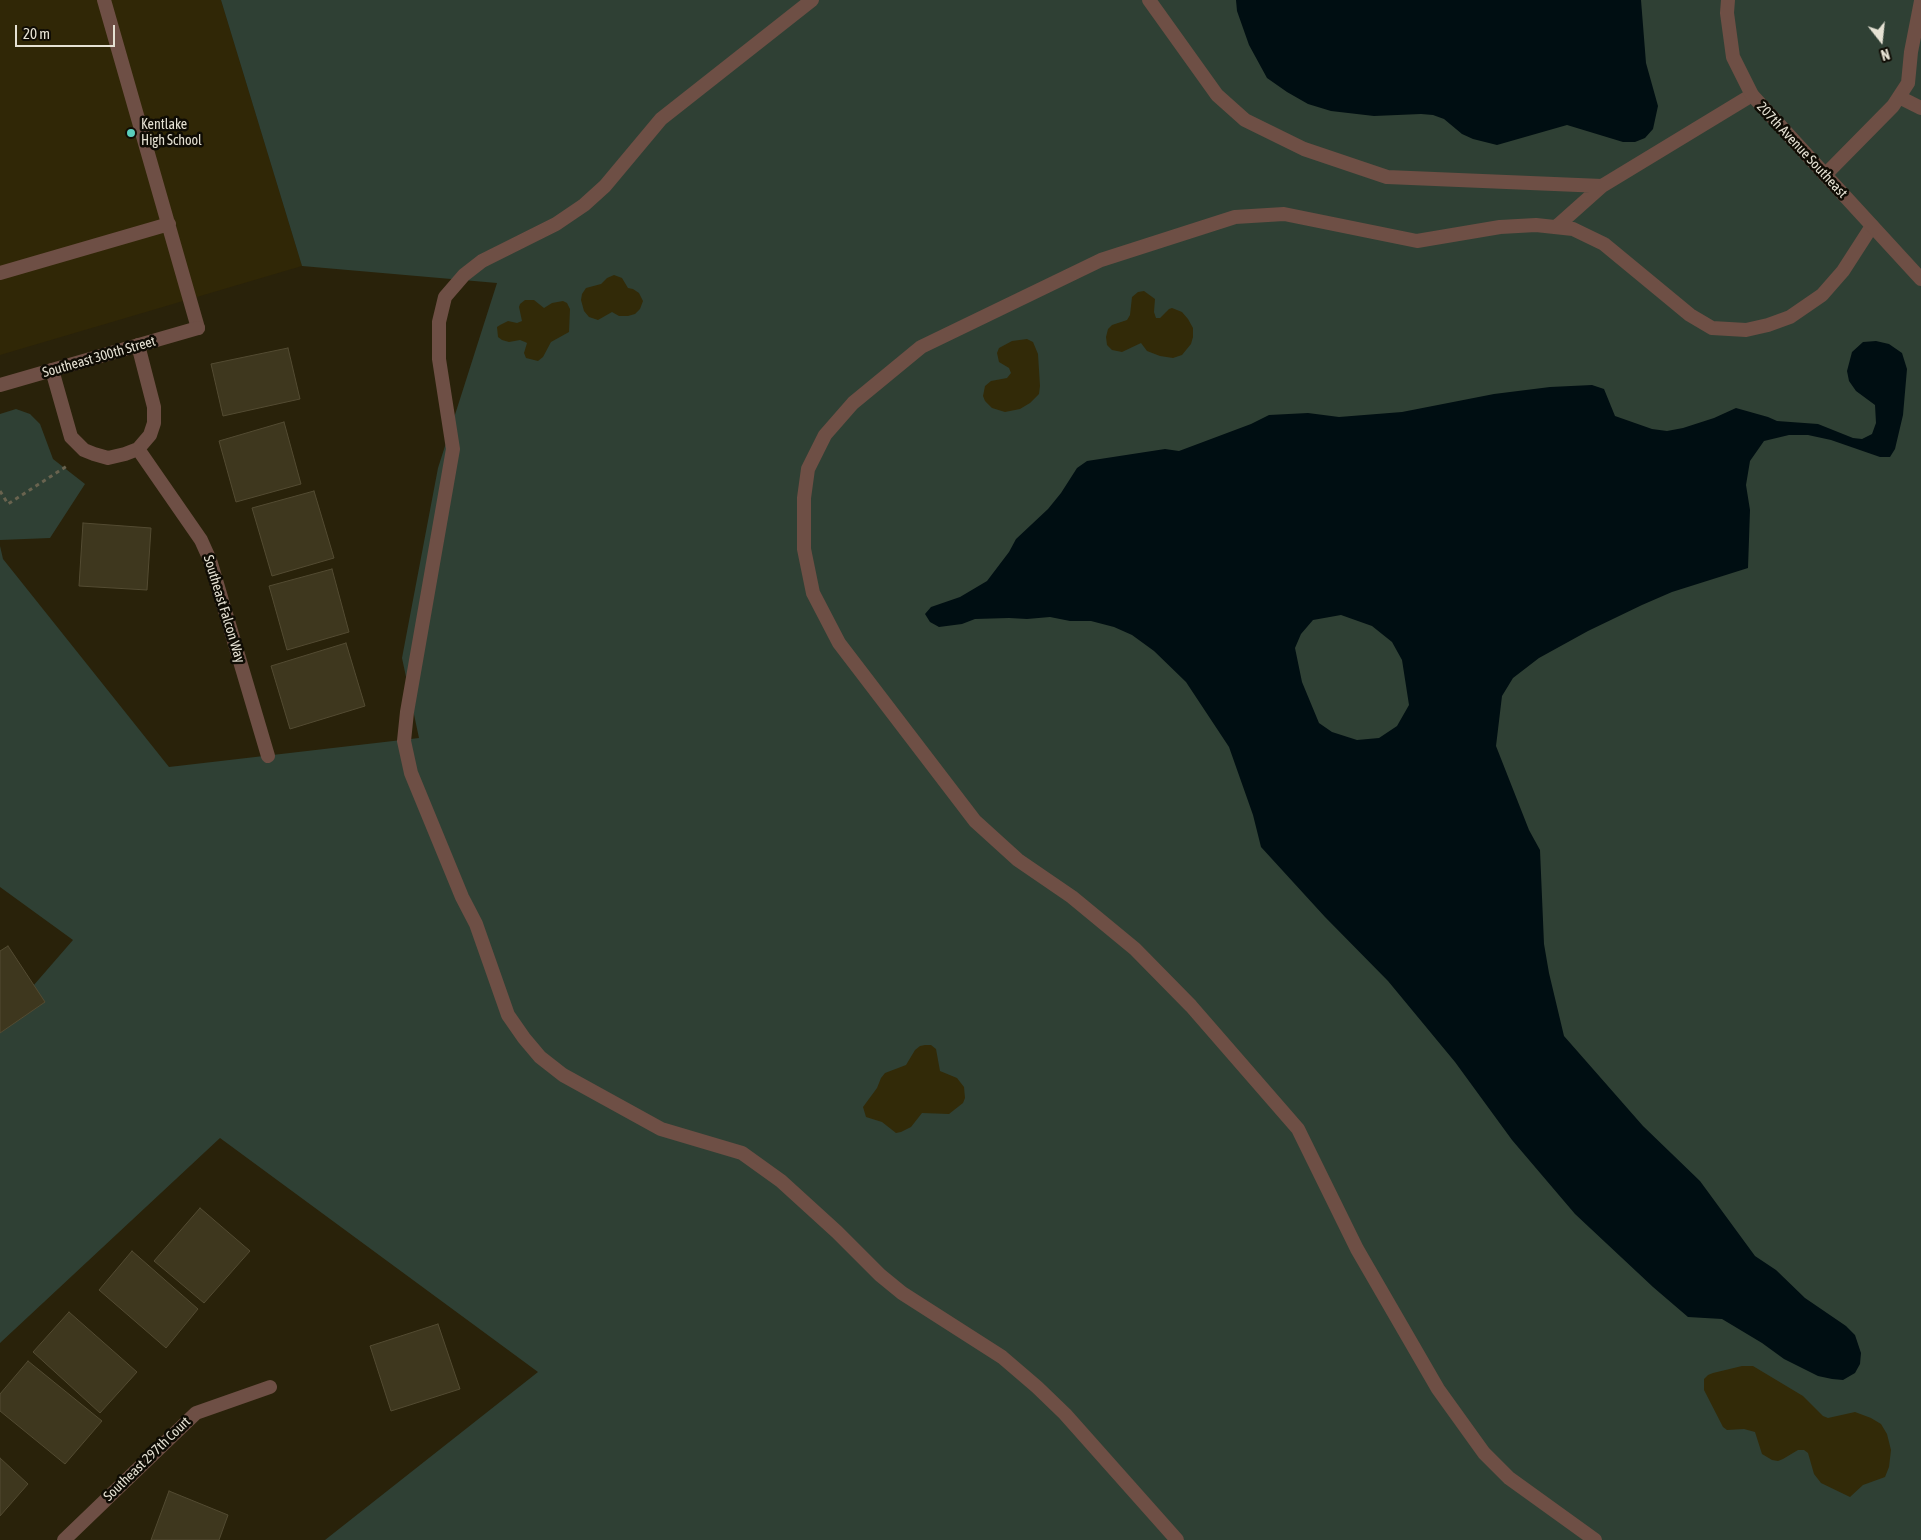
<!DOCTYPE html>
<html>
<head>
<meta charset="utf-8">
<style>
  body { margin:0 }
  #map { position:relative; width:1921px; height:1540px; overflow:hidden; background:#29220a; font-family:"Asap Condensed",sans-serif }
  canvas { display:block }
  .north { position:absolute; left:1856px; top:15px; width:50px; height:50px; -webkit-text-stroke:4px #0f0c04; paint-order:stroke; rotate:164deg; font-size:14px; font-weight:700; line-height:20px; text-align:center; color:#e5e1d3 }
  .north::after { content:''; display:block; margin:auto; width:18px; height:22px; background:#e5e1d3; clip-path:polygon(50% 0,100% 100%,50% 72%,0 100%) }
  .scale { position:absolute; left:15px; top:25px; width:100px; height:22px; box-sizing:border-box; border:2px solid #e5e1d3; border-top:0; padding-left:6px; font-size:15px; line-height:18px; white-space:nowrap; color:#e5e1d3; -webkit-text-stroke:4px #0f0c04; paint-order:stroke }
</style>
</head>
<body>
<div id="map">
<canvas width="1921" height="1540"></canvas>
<div class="north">N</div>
<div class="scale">20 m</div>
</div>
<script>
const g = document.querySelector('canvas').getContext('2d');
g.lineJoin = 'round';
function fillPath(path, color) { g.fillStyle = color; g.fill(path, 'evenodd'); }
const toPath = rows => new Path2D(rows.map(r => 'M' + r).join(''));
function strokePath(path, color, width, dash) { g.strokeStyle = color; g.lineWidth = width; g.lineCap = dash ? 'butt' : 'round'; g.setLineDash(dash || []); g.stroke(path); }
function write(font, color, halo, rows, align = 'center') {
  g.font = font + ' "Asap Condensed",sans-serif'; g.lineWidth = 5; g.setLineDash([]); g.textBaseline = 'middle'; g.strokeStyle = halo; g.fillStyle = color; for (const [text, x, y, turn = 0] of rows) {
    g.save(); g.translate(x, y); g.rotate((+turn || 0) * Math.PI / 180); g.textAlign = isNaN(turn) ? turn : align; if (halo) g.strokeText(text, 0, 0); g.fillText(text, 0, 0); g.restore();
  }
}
fillPath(toPath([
  [0,0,221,0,302,266,0,355]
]), '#302706');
fillPath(toPath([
  [221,0,1921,0,1921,1540,325,1540,538,1372,220,1138,0,1343,0,1024,73,940,0,887,0,546,3,559,169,767,419,738,402,658,438,468,497,283,302,266],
  [16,409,30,414,40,424,53,459,85,484,50,538,0,540,0,414]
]), '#2f4034');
fillPath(toPath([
  [614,275,622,278,628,288,633,289,639,293,643,301,640,309,635,314,628,316,619,316,612,312,598,320,589,317,584,311,581,300,582,294,586,288,601,284,607,278],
  [1144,291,1155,299,1154,312,1156,318,1160,318,1169,309,1172,308,1182,312,1188,319,1193,328,1193,337,1191,344,1182,355,1173,358,1160,356,1147,351,1141,343,1122,352,1112,350,1107,345,1106,337,1108,329,1112,325,1127,320,1130,315,1132,297,1138,292],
  [525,300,534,300,544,308,552,303,563,301,567,303,570,309,569,332,551,342,543,357,538,361,526,358,524,353,527,343,525,342,520,340,509,342,502,340,498,337,497,327,500,325,508,321,517,323,522,321,519,307,520,304],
  [1027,339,1033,342,1038,354,1040,386,1039,394,1030,403,1020,409,1005,412,992,408,985,401,983,396,985,386,991,381,1007,378,1011,373,1009,368,999,362,997,353,999,348,1012,341],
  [925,1045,931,1045,936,1049,940,1071,957,1078,964,1087,965,1098,963,1103,949,1114,922,1113,911,1127,901,1132,896,1133,882,1122,866,1117,863,1107,877,1088,881,1078,885,1073,906,1065,915,1050,920,1046],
  [1742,1366,1753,1366,1803,1396,1823,1416,1828,1418,1855,1412,1871,1418,1881,1424,1887,1434,1891,1450,1889,1467,1885,1477,1863,1485,1850,1497,1821,1483,1814,1474,1808,1453,1804,1450,1798,1450,1783,1459,1778,1461,1772,1460,1762,1454,1755,1432,1744,1429,1727,1430,1723,1427,1704,1390,1704,1379,1708,1375,1713,1373]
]), '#322a08');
fillPath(toPath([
  [1236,0,1641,0,1646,63,1658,106,1653,129,1645,138,1635,142,1623,142,1567,125,1497,145,1473,139,1462,134,1444,119,1433,115,1421,114,1374,116,1331,111,1308,104,1287,92,1267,78,1249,45,1237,11],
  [1876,341,1889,344,1902,353,1907,369,1903,415,1895,449,1890,457,1880,457,1831,440,1808,435,1789,435,1764,441,1750,461,1746,485,1750,510,1748,568,1672,592,1642,605,1588,631,1539,658,1513,678,1502,696,1496,746,1529,830,1540,850,1544,944,1549,973,1564,1036,1643,1126,1700,1181,1755,1256,1776,1270,1805,1298,1846,1326,1855,1335,1861,1353,1860,1364,1855,1373,1843,1380,1832,1379,1818,1376,1784,1359,1762,1343,1722,1319,1688,1317,1653,1287,1575,1214,1512,1140,1455,1062,1388,981,1325,917,1261,847,1253,815,1229,747,1186,682,1154,651,1132,635,1114,627,1091,621,1070,621,1050,617,1027,619,1009,618,975,619,962,624,939,627,930,622,925,614,931,607,960,597,987,581,1009,552,1016,539,1048,509,1061,493,1077,468,1087,461,1165,449,1179,451,1251,424,1269,415,1308,413,1339,417,1402,412,1494,394,1550,387,1592,385,1604,389,1615,416,1652,429,1667,431,1683,428,1714,418,1736,408,1768,417,1777,421,1818,424,1853,438,1862,439,1872,434,1876,423,1875,405,1856,391,1849,381,1847,371,1852,352,1863,342],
  [1341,615,1372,626,1392,642,1402,660,1409,705,1397,726,1379,738,1357,740,1332,732,1319,723,1302,682,1295,648,1301,634,1313,620]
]), '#000e12');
const building = toPath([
  [288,348,300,399,223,416,211,364,288,348],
  [284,422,301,484,236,502,219,441,284,422],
  [314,491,334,558,272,576,252,508,314,491],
  [83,523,151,528,147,590,79,586,83,523],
  [332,569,349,632,287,650,269,586,332,569],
  [346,643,365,706,290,729,271,666,346,643],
  [8,946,45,1002,0,1033,0,951,8,946],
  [200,1208,250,1251,204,1303,154,1261,200,1208],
  [132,1251,198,1309,166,1348,99,1290,132,1251],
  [69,1312,137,1372,100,1413,33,1352,69,1312],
  [438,1324,460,1389,391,1411,370,1346,438,1324],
  [28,1361,102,1421,65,1464,0,1411,0,1394,28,1361],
  [0,1458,28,1484,0,1516,0,1458],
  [169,1491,228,1515,219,1540,151,1540,169,1491]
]);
fillPath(building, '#3e371e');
strokePath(building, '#534b32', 1);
strokePath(toPath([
  [0,491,8,504,67,466]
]), '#69634f', 3, [4, 4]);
strokePath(toPath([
  [104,0,198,328],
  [812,0,661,119,605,186,584,205,556,224,482,261,464,275,445,297,439,322,439,359,453,449,407,712,404,741,411,773,462,897,476,924,508,1015,524,1038,540,1057,563,1075,661,1129,742,1153,781,1181,837,1232,880,1275,902,1293,1002,1357,1037,1387,1065,1414,1177,1540],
  [1149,0,1217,95,1245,120,1304,149,1387,177,1602,186,1752,95],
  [1899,97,1921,108],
  [1825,175,1893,106,1908,83,1911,52,1921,1],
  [1556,227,1602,186],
  [0,273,169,224],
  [52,370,71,437,84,450,94,454,108,458,125,454,138,449,150,435,154,423,154,407,138,345],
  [138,449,201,540,210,560,268,756],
  [1595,1540,1509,1478,1484,1453,1438,1389,1357,1249,1298,1129,1191,1006,1135,949,1072,897,1018,860,975,821,839,643,813,593,804,549,804,498,808,469,825,435,853,403,921,347,1101,260,1235,217,1284,214,1417,241,1500,227,1536,225,1573,229,1604,244,1690,315,1712,328,1746,330,1768,325,1790,317,1822,295,1843,271,1872,226]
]), '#6e4f45', 14);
strokePath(toPath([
  [1728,0,1727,13,1733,57,1752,95,1921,279],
  [0,385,198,328],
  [64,1540,196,1413,270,1387]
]), '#6e4f45', 14);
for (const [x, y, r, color] of [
  [131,133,5,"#5acebc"]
]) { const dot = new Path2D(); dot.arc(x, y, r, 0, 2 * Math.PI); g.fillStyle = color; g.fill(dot); strokePath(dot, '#0f0c04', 2); }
write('14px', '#e5e1d3', '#0f0c04', [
  ["Kentlake",141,125],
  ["High School",141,141]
], 'left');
write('14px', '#e5e1d3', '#0f0c04', [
  ["207th Avenue Southeast",1802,150,47],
  ["Southeast 300th Street",99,357,-16],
  ["Southeast Falcon Way",224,609,73],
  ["Southeast 297th Court",147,1459,-44]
]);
</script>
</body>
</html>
